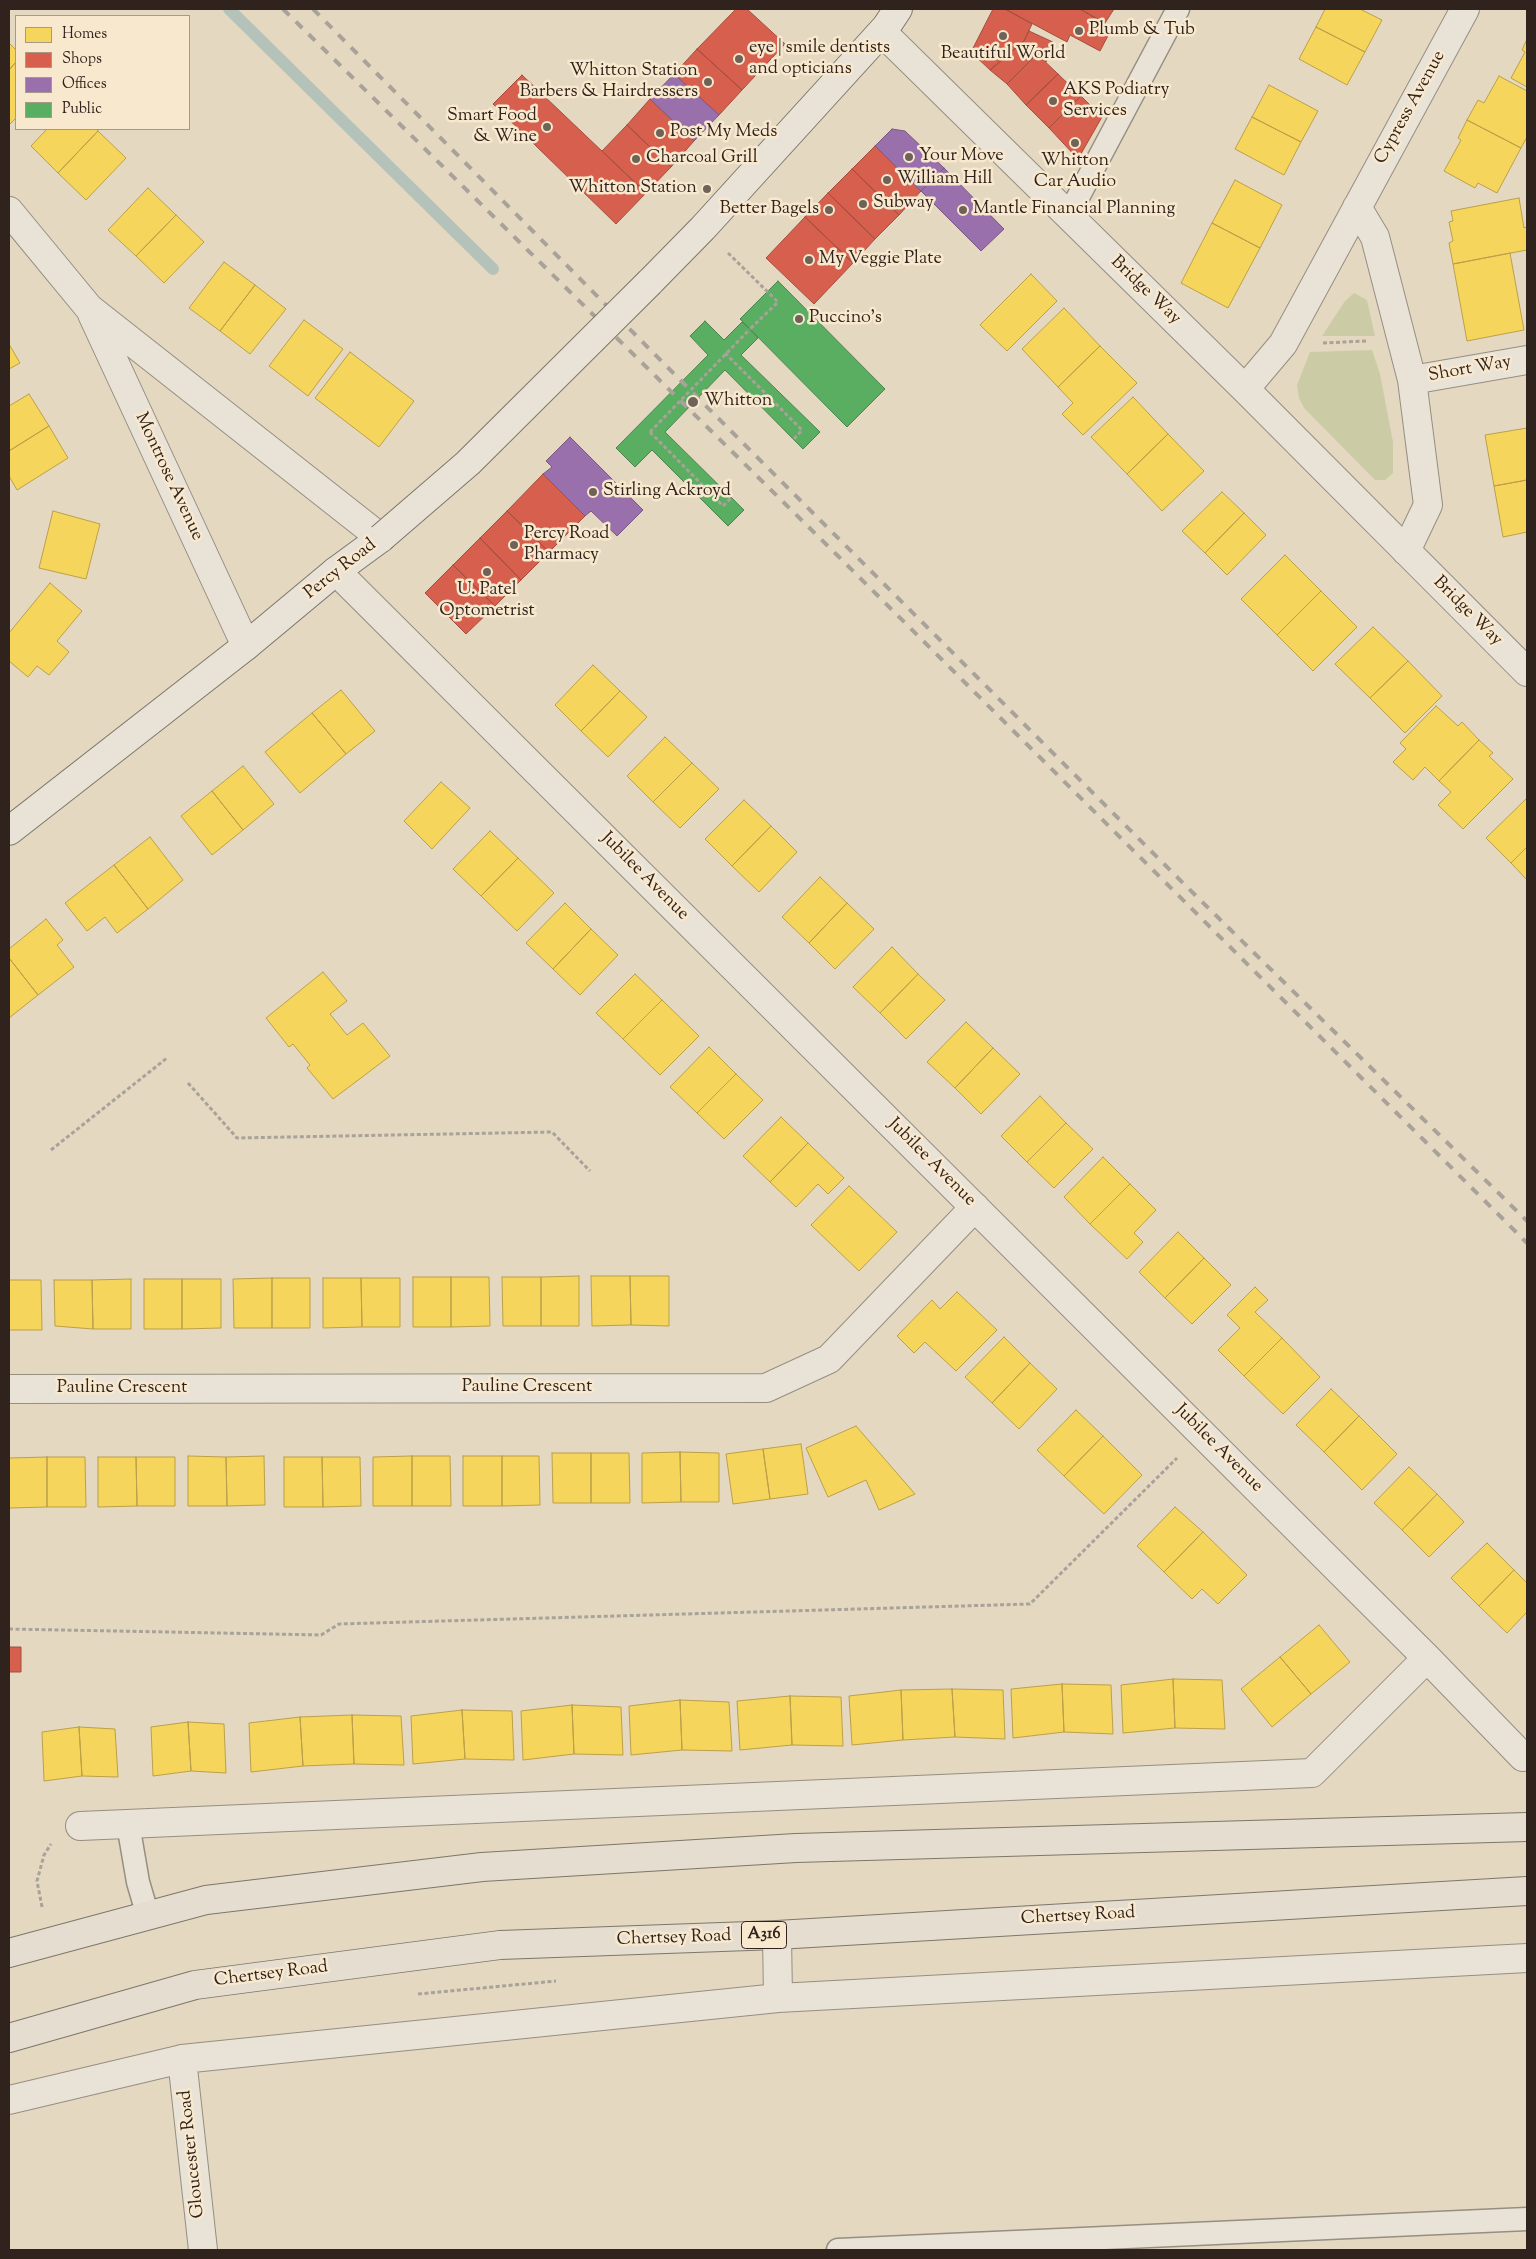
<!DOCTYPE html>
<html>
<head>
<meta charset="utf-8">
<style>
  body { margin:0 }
  #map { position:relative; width:1536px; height:2259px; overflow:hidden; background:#e4d8c1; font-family:"Sorts Mill Goudy",serif }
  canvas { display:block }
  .frame { position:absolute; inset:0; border:10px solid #30221d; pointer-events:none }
  .legend { position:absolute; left:15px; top:15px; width:175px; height:115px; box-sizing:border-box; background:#f7e8ce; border:1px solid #a79987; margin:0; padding:6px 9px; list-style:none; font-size:15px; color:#30221d }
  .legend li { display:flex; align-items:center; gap:10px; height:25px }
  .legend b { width:25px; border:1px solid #a79987 }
</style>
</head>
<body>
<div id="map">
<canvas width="1536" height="2259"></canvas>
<div class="frame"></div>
<ul class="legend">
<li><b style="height:14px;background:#f6d55c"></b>Homes</li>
<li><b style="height:14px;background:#d6604d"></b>Shops</li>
<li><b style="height:14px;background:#9970ab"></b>Offices</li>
<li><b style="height:14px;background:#5aae61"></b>Public</li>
</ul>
</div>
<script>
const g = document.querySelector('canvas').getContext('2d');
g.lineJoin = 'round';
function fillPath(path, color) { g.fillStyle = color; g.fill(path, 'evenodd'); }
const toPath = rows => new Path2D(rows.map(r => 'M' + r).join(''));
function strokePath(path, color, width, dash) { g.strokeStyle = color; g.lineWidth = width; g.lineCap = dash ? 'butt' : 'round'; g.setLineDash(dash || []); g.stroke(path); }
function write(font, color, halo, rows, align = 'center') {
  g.font = font + ' "Sorts Mill Goudy",serif'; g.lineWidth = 5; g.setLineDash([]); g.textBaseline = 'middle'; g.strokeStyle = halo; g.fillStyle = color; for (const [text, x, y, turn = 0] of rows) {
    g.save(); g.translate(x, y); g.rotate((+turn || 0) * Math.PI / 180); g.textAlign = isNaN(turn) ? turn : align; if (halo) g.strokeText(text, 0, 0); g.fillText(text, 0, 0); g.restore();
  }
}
fillPath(toPath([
  [1354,293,1367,300,1375,336,1322,336,1345,301],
  [1372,350,1380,374,1393,442,1393,473,1385,480,1375,480,1304,408,1299,398,1297,385,1310,352]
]), '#cbcca6');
const homes = toPath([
  [1325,9,1360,9,1382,20,1365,52,1316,27,1325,9],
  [1316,27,1365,52,1347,85,1299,59,1316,27],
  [1527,39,1527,87,1511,78,1525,52,1522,50,1527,39],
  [9,43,16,50,16,62,9,70,9,43],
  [16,62,16,118,10,124,9,123,9,70,16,62],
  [1499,76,1527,91,1527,137,1521,148,1467,120,1478,100,1484,103,1499,76],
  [1269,85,1318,111,1301,142,1252,117,1269,85],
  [1252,117,1301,142,1284,175,1235,149,1252,117],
  [1467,120,1521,148,1497,193,1478,183,1475,188,1444,171,1461,140,1458,138,1467,120],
  [47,129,96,129,98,131,58,173,31,146,47,129],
  [98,131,126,158,86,200,58,173,98,131],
  [1235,180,1282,205,1260,248,1212,223,1235,180],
  [148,188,176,215,136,256,108,230,148,188],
  [1519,198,1524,228,1527,227,1527,250,1453,264,1449,243,1453,241,1449,222,1453,221,1451,211,1519,198],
  [176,215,204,242,164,283,136,256,176,215],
  [1212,223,1260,248,1228,308,1181,283,1212,223],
  [1510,253,1524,330,1467,341,1453,264,1510,253],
  [224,262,255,285,220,331,189,308,224,262],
  [1031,274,1057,301,1007,351,980,325,1031,274],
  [255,285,286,309,250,354,220,331,255,285],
  [1064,308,1100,346,1058,387,1022,349,1064,308],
  [304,320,343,349,308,396,269,366,304,320],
  [9,344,20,363,9,369,9,344],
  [1100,346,1137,383,1083,435,1062,414,1073,403,1058,387,1100,346],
  [350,352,414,401,379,447,315,398,350,352],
  [29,394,49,426,9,451,9,406,29,394],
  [1133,397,1168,434,1127,474,1091,437,1133,397],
  [49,426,68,458,17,490,9,476,9,451,49,426],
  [1527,428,1527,480,1494,486,1485,435,1527,428],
  [1168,434,1204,471,1162,511,1127,474,1168,434],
  [1527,480,1527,532,1503,537,1494,486,1527,480],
  [1222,492,1244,513,1205,553,1182,531,1222,492],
  [53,511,100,524,86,579,39,568,53,511],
  [1244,513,1266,535,1227,575,1205,553,1244,513],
  [1285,555,1321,591,1277,635,1241,599,1285,555],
  [50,583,82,611,57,641,69,652,49,675,37,666,28,677,9,661,9,633,50,583],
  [1321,591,1357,627,1313,671,1277,635,1321,591],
  [1373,627,1408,661,1370,698,1335,664,1373,627],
  [1408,661,1442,696,1405,733,1370,698,1408,661],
  [593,665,620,691,581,731,555,705,593,665],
  [341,690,375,731,346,754,312,713,341,690],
  [620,691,647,717,608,757,581,731,620,691],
  [1436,706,1458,726,1462,722,1479,740,1439,781,1425,767,1413,780,1393,762,1406,749,1400,743,1436,706],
  [312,713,346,754,300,793,265,752,312,713],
  [665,737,692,763,653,802,627,776,665,737],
  [1479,740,1493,753,1489,756,1513,779,1463,829,1438,805,1451,792,1439,781,1479,740],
  [692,763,719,789,680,828,653,802,692,763],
  [243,766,274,804,243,830,212,791,243,766],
  [441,782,470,808,432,849,404,821,441,782],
  [212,791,243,830,212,855,181,816,212,791],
  [1527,798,1527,847,1511,863,1486,838,1527,798],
  [744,800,771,826,732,866,705,839,744,800],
  [771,826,797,852,759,892,732,866,771,826],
  [490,831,518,858,481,896,453,869,490,831],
  [150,837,183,880,148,909,114,865,150,837],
  [1527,847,1527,880,1511,863,1527,847],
  [518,858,554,893,517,931,481,896,518,858],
  [114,865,148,909,117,933,105,917,87,931,65,903,114,865],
  [820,877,847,903,809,943,782,917,820,877],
  [565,903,591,929,553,969,526,943,565,903],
  [847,903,874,929,835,969,809,943,847,903],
  [46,919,63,940,57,945,74,967,38,995,9,958,9,949,46,919],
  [591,929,618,955,580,995,553,969,591,929],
  [892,947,918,974,880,1013,853,987,892,947],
  [9,958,38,995,9,1018,9,958],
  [323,972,347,1001,330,1014,347,1035,363,1023,390,1056,333,1099,307,1068,310,1065,293,1044,289,1047,266,1018,323,972],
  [635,974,662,1000,623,1039,596,1013,635,974],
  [918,974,945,1000,906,1039,880,1013,918,974],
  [662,1000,699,1036,660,1075,623,1039,662,1000],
  [966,1022,993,1048,955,1088,927,1062,966,1022],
  [709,1047,736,1074,697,1113,670,1087,709,1047],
  [993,1048,1020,1074,981,1114,955,1088,993,1048],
  [736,1074,763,1100,724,1139,697,1113,736,1074],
  [1040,1096,1066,1123,1027,1162,1001,1136,1040,1096],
  [781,1117,808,1143,770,1182,743,1156,781,1117],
  [1066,1123,1093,1149,1054,1188,1027,1162,1066,1123],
  [808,1143,844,1178,828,1194,818,1184,796,1207,770,1182,808,1143],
  [1103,1157,1130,1184,1090,1224,1064,1197,1103,1157],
  [1130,1184,1156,1210,1134,1233,1143,1242,1127,1259,1090,1224,1130,1184],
  [849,1186,897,1232,859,1271,811,1225,849,1186],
  [1178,1232,1204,1258,1165,1298,1139,1272,1178,1232],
  [1204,1258,1231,1285,1192,1324,1165,1298,1204,1258],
  [579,1276,579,1326,541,1326,541,1277,579,1276],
  [591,1276,630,1276,631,1325,592,1326,591,1276],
  [630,1276,669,1276,669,1326,631,1325,630,1276],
  [413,1277,451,1277,451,1327,413,1327,413,1277],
  [451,1277,489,1277,490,1326,451,1327,451,1277],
  [502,1277,541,1277,541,1326,503,1326,502,1277],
  [272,1278,310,1278,310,1328,272,1328,272,1278],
  [272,1278,272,1328,234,1328,233,1279,272,1278],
  [323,1278,361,1278,362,1327,323,1328,323,1278],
  [361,1278,400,1278,400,1327,362,1327,361,1278],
  [131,1279,131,1329,93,1329,92,1280,131,1279],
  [144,1279,182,1279,182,1329,144,1329,144,1279],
  [182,1279,221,1279,221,1328,182,1329,182,1279],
  [9,1280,41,1280,42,1330,9,1330,9,1280],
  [54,1280,92,1280,93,1329,55,1326,54,1280],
  [1255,1287,1268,1300,1255,1312,1282,1338,1244,1376,1218,1350,1240,1328,1227,1315,1255,1287],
  [957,1292,997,1330,956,1371,925,1342,914,1353,897,1336,932,1300,940,1309,957,1292],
  [1004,1337,1030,1363,992,1403,965,1377,1004,1337],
  [1282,1338,1320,1377,1283,1414,1244,1376,1282,1338],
  [1030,1363,1057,1389,1019,1429,992,1403,1030,1363],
  [1331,1389,1359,1416,1324,1452,1296,1425,1331,1389],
  [1076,1410,1103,1436,1064,1476,1037,1450,1076,1410],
  [1359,1416,1397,1454,1362,1490,1324,1452,1359,1416],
  [856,1426,915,1494,879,1510,866,1480,828,1497,806,1448,856,1426],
  [1103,1436,1142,1475,1104,1514,1064,1476,1103,1436],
  [801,1444,808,1494,770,1499,763,1449,801,1444],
  [763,1449,770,1499,733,1504,726,1454,763,1449],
  [680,1452,719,1453,719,1502,681,1502,680,1452],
  [680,1452,681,1502,642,1503,642,1453,680,1452],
  [552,1453,591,1453,591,1503,553,1503,552,1453],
  [591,1453,629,1453,630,1503,591,1503,591,1453],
  [188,1456,226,1457,227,1506,188,1506,188,1456],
  [264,1456,265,1505,227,1506,226,1457,264,1456],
  [412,1456,450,1456,451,1506,412,1506,412,1456],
  [412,1456,412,1506,373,1506,373,1457,412,1456],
  [463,1456,502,1456,502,1506,463,1506,463,1456],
  [502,1456,539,1456,540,1505,502,1506,502,1456],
  [47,1457,85,1457,86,1507,47,1507,47,1457],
  [47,1457,47,1507,9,1508,9,1458,47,1457],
  [98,1457,136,1457,137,1506,98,1507,98,1457],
  [136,1457,175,1457,175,1506,137,1506,136,1457],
  [284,1457,322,1457,323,1507,284,1507,284,1457],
  [322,1457,360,1457,361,1506,323,1507,322,1457],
  [1409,1467,1437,1494,1402,1530,1374,1503,1409,1467],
  [1437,1494,1464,1522,1429,1557,1402,1530,1437,1494],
  [1175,1507,1203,1532,1164,1572,1137,1546,1175,1507],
  [1203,1532,1247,1575,1218,1604,1202,1589,1192,1599,1164,1572,1203,1532],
  [1487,1543,1514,1570,1479,1606,1451,1578,1487,1543],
  [1514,1570,1527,1583,1527,1612,1507,1633,1479,1606,1514,1570],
  [1319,1625,1350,1662,1311,1694,1280,1657,1319,1625],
  [1280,1657,1311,1694,1272,1727,1241,1689,1280,1657],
  [1173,1679,1222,1680,1225,1729,1175,1728,1173,1679],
  [1173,1679,1175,1728,1123,1733,1121,1685,1173,1679],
  [1062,1684,1111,1685,1113,1734,1064,1732,1062,1684],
  [1062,1684,1064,1732,1013,1738,1011,1689,1062,1684],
  [952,1689,1003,1690,1005,1739,955,1737,952,1689],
  [952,1689,955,1737,903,1740,901,1690,952,1689],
  [901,1690,903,1740,852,1745,849,1696,901,1690],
  [790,1696,841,1697,843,1746,792,1745,790,1696],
  [790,1696,792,1745,740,1750,737,1701,790,1696],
  [680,1700,729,1702,732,1751,682,1750,680,1700],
  [680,1700,682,1750,631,1755,629,1706,680,1700],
  [572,1705,621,1707,623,1755,574,1754,572,1705],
  [572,1705,574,1754,523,1760,521,1711,572,1705],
  [462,1710,512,1711,514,1760,465,1759,462,1710],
  [462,1710,465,1759,413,1764,411,1716,462,1710],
  [352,1715,401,1716,404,1765,354,1764,352,1715],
  [352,1715,354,1764,303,1766,300,1717,352,1715],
  [300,1717,303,1766,251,1772,249,1723,300,1717],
  [188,1722,224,1724,226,1773,191,1771,188,1722],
  [188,1722,191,1771,153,1776,151,1727,188,1722],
  [79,1727,115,1729,118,1777,82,1776,79,1727],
  [79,1727,82,1776,44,1781,42,1732,79,1727]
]);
fillPath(homes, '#f6d55c');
strokePath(homes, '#bb9f49', 1);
const shops = toPath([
  [736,9,747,9,785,44,742,90,697,49,736,9],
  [993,9,1005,9,1032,24,1024,41,990,70,971,52,993,9],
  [1005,9,1080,9,1112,28,1100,51,1070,35,1067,42,1005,9],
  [1080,9,1114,9,1105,23,1080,9],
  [1029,31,1055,43,1046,62,1037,54,1007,84,990,70,1024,41,1029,31],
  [697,49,742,90,719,115,674,74,697,49],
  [1037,54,1058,74,1026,105,1007,84,1037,54],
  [1058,74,1081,96,1049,128,1026,105,1058,74],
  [522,75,646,193,616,224,493,104,522,75],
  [1081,96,1102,117,1078,159,1049,128,1081,96],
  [650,99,694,141,671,167,627,125,650,99],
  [627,125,671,167,646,193,602,151,627,125],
  [875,146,921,191,899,215,852,169,875,146],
  [852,169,899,215,875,239,828,193,852,169],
  [828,193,875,239,853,263,805,217,828,193],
  [805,217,853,263,814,304,766,258,805,217],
  [543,474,585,516,549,552,507,511,543,474],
  [507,511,549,552,521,580,480,538,507,511],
  [480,538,521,580,495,606,453,565,480,538],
  [453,565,495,606,466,634,425,593,453,565],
  [9,1647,21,1647,21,1672,9,1672,9,1647]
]);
fillPath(shops, '#d6604d');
strokePath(shops, '#a44d3f', 1);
const offices = toPath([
  [674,74,719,115,694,141,650,99,674,74],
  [892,129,905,131,944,168,921,191,875,146,892,129],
  [944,168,1004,229,981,251,921,191,944,168],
  [570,437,643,510,617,536,591,511,585,516,543,474,552,467,546,461,570,437]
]);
fillPath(offices, '#9970ab');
strokePath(offices, '#7a5980', 1);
const public = toPath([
  [778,281,885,389,847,427,740,319,778,281],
  [705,321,724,340,742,322,750,329,758,338,741,355,820,432,803,449,725,370,665,432,744,510,728,526,652,450,635,467,616,448,708,355,690,336,705,321]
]);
fillPath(public, '#5aae61');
strokePath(public, '#4d844d', 1);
strokePath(toPath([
  [229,9,493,269]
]), '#b4c2b9', 12);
const lane = toPath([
  [1068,216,1178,9],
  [128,1824,138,1882,148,1916],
  [838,2250,1527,2219]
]);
const street = toPath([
  [882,32,1245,389,1527,672],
  [1357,207,1375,237,1412,380,1428,505,1406,551],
  [9,211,89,308,381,538],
  [92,314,246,646],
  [1412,380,1527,360],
  [1245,389,1283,344,1465,9],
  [336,571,1427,1658,1523,1757],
  [9,1389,766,1388,829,1359,975,1207],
  [80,1826,1312,1773,1427,1658],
  [777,1935,778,1998],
  [182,2059,203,2250],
  [9,2100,182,2059,778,1998,1527,1958]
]);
const secondary = toPath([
  [650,282,703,228,886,27,898,9],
  [9,831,246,646,336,571,381,538]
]);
const highway = toPath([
  [9,1953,206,1900,482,1867,796,1848,1527,1827],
  [9,2038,195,1985,500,1945,777,1935,1527,1891]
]);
strokePath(lane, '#968e81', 25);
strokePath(street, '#968e81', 30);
strokePath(secondary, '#7e766a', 30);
strokePath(highway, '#7e766a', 30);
strokePath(toPath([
  [728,253,778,302,750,329],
  [1323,343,1366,341],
  [725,353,802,430,794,439],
  [650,432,723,506,732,497],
  [188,1083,237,1138,552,1132,590,1171],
  [51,1150,167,1058],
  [9,1629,321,1635,339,1624,1030,1604,1177,1458],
  [42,1907,37,1881,44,1855,51,1844],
  [418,1994,556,1981]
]), '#a8a298', 3, [4, 2.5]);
strokePath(lane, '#e9e2d7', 22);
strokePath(street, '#e9e2d7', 28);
strokePath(secondary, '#e9e2d7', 28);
strokePath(highway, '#e5ddd0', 28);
strokePath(toPath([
  [283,9,837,555,1527,1243],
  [313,9,697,397,1186,886,1527,1221]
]), '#a8a298', 4, [9, 9]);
const secondaryBridge = toPath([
  [381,538,468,463,650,282]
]);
strokePath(secondaryBridge, '#7e766a', 30, []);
strokePath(toPath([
  [650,432,750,329]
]), '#a8a298', 3, [4, 2.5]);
strokePath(secondaryBridge, '#e9e2d7', 28);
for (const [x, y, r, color] of [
  [1079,31,5,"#6f6256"],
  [1003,36,5,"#6f6256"],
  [739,59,5,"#6f6256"],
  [708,82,5,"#6f6256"],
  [1053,101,5,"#6f6256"],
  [547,127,5,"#6f6256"],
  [660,133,5,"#6f6256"],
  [1075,143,5,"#6f6256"],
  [909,157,5,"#6f6256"],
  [636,159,5,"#6f6256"],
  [887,180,5,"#6f6256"],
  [707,189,5,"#6f6256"],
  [863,204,5,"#6f6256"],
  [829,210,5,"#6f6256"],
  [963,210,5,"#6f6256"],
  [809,260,5,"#6f6256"],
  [799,319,5,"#6f6256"],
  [693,402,6,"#6f6256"],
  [593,492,5,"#6f6256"],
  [514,545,5,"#6f6256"],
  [487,572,5,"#6f6256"]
]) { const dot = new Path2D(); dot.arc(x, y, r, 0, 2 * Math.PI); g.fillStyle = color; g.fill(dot); strokePath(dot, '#f7e8ce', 2); }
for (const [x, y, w] of [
  [764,1935,45]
]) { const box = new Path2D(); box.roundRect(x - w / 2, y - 13.5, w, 27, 4); g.fillStyle = '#f7e8ce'; g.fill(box); strokePath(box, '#30221d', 1); }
write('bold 16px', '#30221d', null, [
  ["A316",764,1935]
]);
write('18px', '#30221d', '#f7e8ce', [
  ["Plumb & Tub",1089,31],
  ["eye | smile dentists",749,49],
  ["and opticians",749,70],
  ["Beautiful World",1003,55,"center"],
  ["Whitton Station",698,72,"right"],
  ["Barbers & Hairdressers",698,93,"right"],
  ["AKS Podiatry",1063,91],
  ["Services",1063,112],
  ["Smart Food",537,117,"right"],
  ["& Wine",537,138,"right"],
  ["Post My Meds",670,133],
  ["Your Move",919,157],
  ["Charcoal Grill",646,159],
  ["Whitton",1075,162,"center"],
  ["Car Audio",1075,183,"center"],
  ["William Hill",897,180],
  ["Whitton Station",697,189,"right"],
  ["Subway",873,204],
  ["Better Bagels",819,210,"right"],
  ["Mantle Financial Planning",973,210],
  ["My Veggie Plate",819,260],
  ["Puccino's",809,319],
  ["Whitton",704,402],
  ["Stirling Ackroyd",603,492],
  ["Percy Road",524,535],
  ["Pharmacy",524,556],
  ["U. Patel",487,591,"center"],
  ["Optometrist",487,612,"center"]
], 'left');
write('18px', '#30221d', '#f7e8ce', [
  ["Cypress Avenue",1411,108,-61],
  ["Bridge Way",1145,291,44],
  ["Short Way",1470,370,-10],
  ["Montrose Avenue",168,477,65],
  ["Percy Road",341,570,-38],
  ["Bridge Way",1467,612,45],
  ["Jubilee Avenue",644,877,45],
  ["Jubilee Avenue",931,1163,45],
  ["Pauline Crescent",527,1388],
  ["Pauline Crescent",122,1389],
  ["Jubilee Avenue",1218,1449,45],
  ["Chertsey Road",1078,1917,-3],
  ["Chertsey Road",674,1939,-2],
  ["Chertsey Road",271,1975,-7],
  ["Gloucester Road",193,2154,-96]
]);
</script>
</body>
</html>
